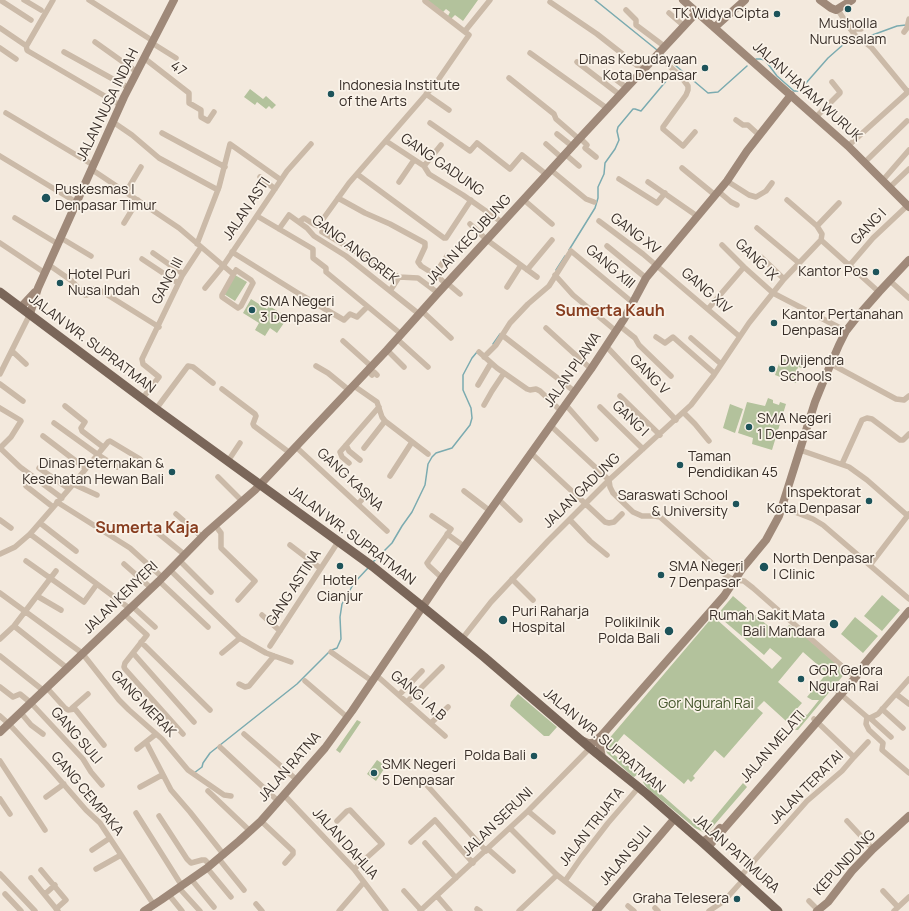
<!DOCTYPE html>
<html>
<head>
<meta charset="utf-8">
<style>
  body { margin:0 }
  canvas { display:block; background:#f3e9dd }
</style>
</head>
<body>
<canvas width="909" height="911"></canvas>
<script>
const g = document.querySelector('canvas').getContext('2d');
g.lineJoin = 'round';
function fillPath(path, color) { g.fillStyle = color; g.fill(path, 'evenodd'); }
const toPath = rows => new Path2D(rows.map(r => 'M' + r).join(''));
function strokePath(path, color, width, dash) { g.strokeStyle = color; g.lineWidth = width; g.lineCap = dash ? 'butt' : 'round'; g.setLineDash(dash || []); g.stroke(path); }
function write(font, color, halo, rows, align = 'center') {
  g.font = font + ' Manrope,sans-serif'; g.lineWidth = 3.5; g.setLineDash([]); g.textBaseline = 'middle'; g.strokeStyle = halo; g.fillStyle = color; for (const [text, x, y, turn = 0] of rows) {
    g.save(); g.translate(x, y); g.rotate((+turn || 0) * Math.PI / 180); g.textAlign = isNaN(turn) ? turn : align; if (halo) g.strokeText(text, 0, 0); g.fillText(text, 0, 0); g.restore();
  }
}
fillPath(toPath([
  [427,0,478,0,463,21,455,15,451,19,448,16,450,12,446,9,443,12],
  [250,89,263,99,266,96,276,105,272,109,269,106,266,109,257,102,255,105,244,97],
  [235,275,247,282,235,301,224,294],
  [251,299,267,309,269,306,281,313,277,318,284,323,277,333,270,328,265,336,255,330,259,323,243,313],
  [781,358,803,365,802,368,798,367,795,376,798,378,796,383,775,375],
  [768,398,773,400,773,403,779,405,780,402,786,404,772,450,752,444,753,438,738,433,747,402,765,406],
  [730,404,743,409,735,433,723,428],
  [882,595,900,610,882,631,864,616],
  [733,596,780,636,789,625,795,628,846,672,798,730,795,730,803,721,799,717,804,714,807,715,819,700,812,700,807,697,827,673,803,652,778,682,802,703,786,721,764,701,757,708,763,713,724,758,715,750,693,776,695,778,691,782,688,779,684,784,624,734,610,751,638,774,634,777,632,776,607,753,605,748,607,741,710,620,714,617,772,669,782,658,770,648,764,655,717,615],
  [855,617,878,636,863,653,841,634],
  [518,694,557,727,549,736,544,736,510,706,511,702],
  [357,720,361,722,340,753,336,750],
  [377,760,386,766,376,781,367,774],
  [645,780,703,831,743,783,747,787,709,831,705,833,695,828,647,788,643,782]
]), '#b3c29c');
strokePath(toPath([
  [595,0,657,50],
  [860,37,867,37,897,26,906,25],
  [662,54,708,93,718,92,747,66],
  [756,59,760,59,765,60,777,76,794,91,799,91,828,58,845,43,855,38],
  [569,250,595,208,598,198,598,187,604,174,605,163,615,149,619,140,617,131,618,127,633,109,635,109,641,111,672,74],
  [556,270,565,256],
  [493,344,500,334],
  [373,562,392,543,402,526,412,512,425,485,428,464,432,457,436,453,452,448,470,425,472,418,471,408,463,390,463,375,472,358,477,352],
  [332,650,337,648,341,639,340,617,342,604,354,583,368,568],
  [194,773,202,767,203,763,210,753,297,684,329,652]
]), '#7babb0', 1.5);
strokePath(toPath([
  [0,0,31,20],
  [24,0,41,10],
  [89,0,153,41],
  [550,2,597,34,643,70],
  [626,10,636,20,636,25,664,46],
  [838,10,849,27,852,29,861,29],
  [669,13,684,26],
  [849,27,858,39,866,43,871,47,908,92],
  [0,28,25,45,27,45,53,0],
  [465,31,490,0],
  [904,32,907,28,909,19],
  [95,42,137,72],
  [152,43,176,58],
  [26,45,27,50,28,51,120,105],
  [0,48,16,59],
  [64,52,129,88],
  [530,53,608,109],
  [657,54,682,78,688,86,688,90,686,95,663,127,663,129,683,146,695,132],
  [144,58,189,93,189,103,201,110,201,117,208,121,214,112],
  [577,62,620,95],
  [606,72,627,88],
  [509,78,554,114,556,119,579,139],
  [426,94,449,110],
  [6,113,93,165],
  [816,117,840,93,840,92,832,82],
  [736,120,743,125,748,125,759,135],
  [113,122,132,135,159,158,218,190],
  [430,123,470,151,477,143,510,169,522,155,547,175],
  [162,133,225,167],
  [557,134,572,146],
  [580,138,587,145,585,148,596,157],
  [386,141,424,166,429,174,463,195,503,223],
  [546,144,562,158],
  [848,146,909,91],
  [565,154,579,166],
  [0,156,76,202],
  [865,162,907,121],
  [424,166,441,145],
  [682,168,715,195],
  [91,169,179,228,233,274],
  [551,170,586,199,594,202],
  [357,174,444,238,446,238,471,200],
  [260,177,275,189],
  [619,179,657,203,665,193],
  [883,180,909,150],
  [727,181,749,195,756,197,766,191,772,183],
  [399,182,414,160],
  [648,182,697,216],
  [890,187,909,169],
  [718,191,731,202,737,205],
  [126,192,141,167],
  [338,198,365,213,390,224,425,243,425,247,418,262,421,266,429,271,435,274,447,256],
  [524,200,552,224],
  [787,200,817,226,822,234,821,240],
  [257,216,313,249,313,258,326,268,326,272,401,334],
  [15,218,58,244],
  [599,221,643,254,739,336],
  [299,222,304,218,315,225,318,226,349,183,436,83,469,35,425,1],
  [124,223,138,200],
  [470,224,487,240,537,277],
  [817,226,839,203],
  [757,228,799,263],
  [279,229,289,215,307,228,314,236,346,256,419,314],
  [322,232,399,277,390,291],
  [61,238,91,256],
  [821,240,879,292],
  [0,243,45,273],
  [197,244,219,187,230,144,281,180],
  [722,245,744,267,773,293,846,331],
  [607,246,646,278],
  [232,252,301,295,344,320,350,314,357,317,367,307],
  [153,253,183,274],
  [761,257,784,279],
  [142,259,178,283],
  [49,265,72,281,85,295,87,295,93,289,98,289,159,327],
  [849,266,873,238,907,206],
  [236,270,251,280,253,283,241,306,238,308,222,297,222,295,236,270],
  [527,270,552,240],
  [435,274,446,284],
  [555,275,573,295,616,331],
  [399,277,418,278,438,293],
  [889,280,909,298],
  [447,283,460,294],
  [507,287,521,265],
  [205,288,223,266,287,171,311,144],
  [708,309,744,267],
  [422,311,451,338],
  [620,326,635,338,639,345,671,376],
  [546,328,591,369],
  [502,335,574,391],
  [656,337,665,343,673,337,714,373],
  [691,338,721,364],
  [397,339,428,367],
  [343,341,372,367],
  [606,346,676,420],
  [387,350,404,367],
  [12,351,26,364],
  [479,352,497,368,527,389,530,390,536,389,540,391,560,410],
  [484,357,496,345,510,323,528,304,549,286,571,251,632,302],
  [831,364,896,399,904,400,909,396],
  [316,366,328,373,350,391],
  [368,371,372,375,374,372,377,375],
  [0,374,30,314],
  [0,384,23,401],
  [478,385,491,363],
  [354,386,377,402,382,417,385,421,428,454],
  [222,389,255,414,256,416,253,424,254,426,290,453],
  [620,396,660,435],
  [142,399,159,377,143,364,142,359,182,276,201,247],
  [565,404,596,439],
  [484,405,492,391,504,373],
  [65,406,85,422,81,428,82,431,103,447],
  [600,407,643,449],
  [0,408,20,420,21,421,11,437,0,448],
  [156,409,188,366,193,367,213,383],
  [684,413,695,424,709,441],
  [54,423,97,454,117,467],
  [550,425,609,480],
  [43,436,85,468],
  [346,445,349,451,360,460],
  [296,447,387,531],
  [0,448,20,467,62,498],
  [364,448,385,421],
  [800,450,849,467,867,480,908,516],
  [531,453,605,522,609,523,614,522,622,514],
  [228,461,240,443],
  [349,463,342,457,340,452,379,407],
  [842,464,862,420,867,418,872,419,900,440,903,440,909,434],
  [39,468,69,489],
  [390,476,412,442],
  [218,477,242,501],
  [609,480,610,487,613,493,633,512,642,516,655,516,660,517,724,574,734,580,744,581,753,588,851,674],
  [73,484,97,495],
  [26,486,53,507],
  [464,491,490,511],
  [498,499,520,520],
  [57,502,130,548,162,577],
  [358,504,367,494],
  [782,507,813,519,823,525,909,599],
  [176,514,202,537],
  [432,516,451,529,427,563,429,566,442,578],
  [0,520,11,528],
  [570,520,590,541,607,555],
  [40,523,76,551],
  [215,525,221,533,221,548,255,581,238,600],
  [153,529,185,555],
  [30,534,129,608],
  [447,534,465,547],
  [290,545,320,568],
  [0,554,15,547,30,534,70,488,108,442,110,441,140,459],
  [179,560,211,592],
  [26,561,84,602,97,584],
  [124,564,151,588],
  [870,565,909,514],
  [170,570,240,638,266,653,291,662],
  [512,579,533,600],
  [159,581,208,627],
  [0,593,82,653,119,700,129,710,162,739,188,770,224,795,231,796],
  [37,596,61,610],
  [132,606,155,627],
  [123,613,147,635,125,663,124,667,125,669,183,734],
  [262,615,280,631],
  [14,626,67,668],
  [0,639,14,626,56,571],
  [462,639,491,602,548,541,609,480,691,405,714,375,749,323,784,279,821,240],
  [141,642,210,710],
  [270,646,338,542],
  [331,652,372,681],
  [133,653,194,722],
  [222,653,240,638],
  [0,656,44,691],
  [376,675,445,736],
  [305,681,347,717],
  [239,684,245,687,249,686,274,656],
  [0,687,13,697,20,694,31,703,83,759,91,772,102,785],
  [47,688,65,708,68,710,75,709,104,745],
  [837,691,867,717,870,718,878,714,909,679],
  [896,694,909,704],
  [399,695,422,671],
  [407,702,442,667],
  [72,708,88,694],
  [882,709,903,728],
  [21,713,31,725,43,734],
  [0,716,9,724,46,764,86,810,100,823,154,905],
  [867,717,866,724,869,730,883,743,882,750,909,773],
  [870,718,891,737],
  [431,723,448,707],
  [244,734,297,780],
  [146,742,171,790,190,812,224,855],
  [220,747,278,801],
  [137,749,156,734],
  [854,757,868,742],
  [0,761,45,830],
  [424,782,486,851],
  [140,787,162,775],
  [208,791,250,831],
  [284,795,354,869,386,911],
  [46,797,64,784],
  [0,799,10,814],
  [528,811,553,832],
  [136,813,182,886],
  [159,816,187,859,191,863,202,860,205,860,211,866],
  [261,821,293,851,293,854,285,863],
  [337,821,347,811,350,810,382,844,354,869],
  [847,821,873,849],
  [510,828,557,875,599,908],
  [411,842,435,820,473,863],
  [425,843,456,878],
  [488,849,513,871],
  [92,850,110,838],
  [219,859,244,890],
  [207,868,231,897],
  [96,869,121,855],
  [41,870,66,900,56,909],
  [0,874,35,911],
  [740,877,807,801,842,771,854,757,814,719],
  [31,878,58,911],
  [191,879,214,907],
  [565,881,581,858,608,823,639,787],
  [179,888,200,911],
  [404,891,421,910],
  [883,891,898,907],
  [5,894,21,911],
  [45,894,55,885],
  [169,895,182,911],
  [437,896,450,911],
  [809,901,818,910],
  [256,904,262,911],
  [628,906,634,911],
  [655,908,658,911],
  [477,909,480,911],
  [339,911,364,882],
  [420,911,528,811,590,748],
  [519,911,557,875],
  [709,911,724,901,743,880],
  [894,911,909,897]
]), '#cbbaa8', 5.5);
strokePath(toPath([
  [683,0,848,146,909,207],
  [820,0,831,8,836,10,852,0],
  [715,27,745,0],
  [21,307,35,292],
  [30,314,38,288,124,97,174,0],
  [0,732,159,581,206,533,255,490,387,350,438,293,579,139,697,12],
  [602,735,600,747,602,758],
  [581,740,588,743,593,743,602,735,724,596,742,569,766,540,779,516,815,402,826,375,839,345,846,331,857,317,879,292,909,260],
  [702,842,716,833,720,828],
  [708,847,856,677,862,667,909,611],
  [144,911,161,900,207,868,239,841,261,821,325,748,352,711,442,578,591,369,624,319,646,278,727,181,747,151,791,95],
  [596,911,675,818],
  [817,911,828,902,852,871,873,849,909,816]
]), '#9f8979', 8);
strokePath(toPath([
  [0,292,156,409,372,566,423,607,484,657,590,748,647,794,702,842,778,911]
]), '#7a6659', 9);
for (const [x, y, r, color] of [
  [848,9,4,"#1d535a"],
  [777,14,4,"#1d535a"],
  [705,68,4,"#1d535a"],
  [331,94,4,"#1d535a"],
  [46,198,5,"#1d535a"],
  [876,272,4,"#1d535a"],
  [60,283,4,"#1d535a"],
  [252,310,4,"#1d535a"],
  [774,323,4,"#1d535a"],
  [772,369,4,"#1d535a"],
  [749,427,4,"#1d535a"],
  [680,465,4,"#1d535a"],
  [172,472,4,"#1d535a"],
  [869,501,4,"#1d535a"],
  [736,504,4,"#1d535a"],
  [340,566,4,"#1d535a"],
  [764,567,5,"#1d535a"],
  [661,575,4,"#1d535a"],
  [503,620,5,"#1d535a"],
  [834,624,5,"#1d535a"],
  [669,631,5,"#1d535a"],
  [801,679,4,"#1d535a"],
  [534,756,4,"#1d535a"],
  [374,773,4,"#1d535a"],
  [737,899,4,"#1d535a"]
]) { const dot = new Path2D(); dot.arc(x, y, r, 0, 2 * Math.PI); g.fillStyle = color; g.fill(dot); strokePath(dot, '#faf3e9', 1.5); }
write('14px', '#382e28', '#faf3e9', [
  ["TK Widya Cipta",769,14,"right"],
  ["Musholla",848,24,"center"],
  ["Nurussalam",848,40,"center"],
  ["Dinas Kebudayaan",697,60,"right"],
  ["Kota Denpasar",697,76,"right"],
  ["Indonesia Institute",339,86],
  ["of the Arts",339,102],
  ["Puskesmas I",55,190],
  ["Denpasar Timur",55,206],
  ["Kantor Pos",868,272,"right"],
  ["Hotel Puri",68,275],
  ["Nusa Indah",68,291],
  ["SMA Negeri",260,302],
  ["3 Denpasar",260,318],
  ["Kantor Pertanahan",782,315],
  ["Denpasar",782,331],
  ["Dwijendra",780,361],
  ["Schools",780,377],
  ["SMA Negeri",757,419],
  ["1 Denpasar",757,435],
  ["Taman",688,457],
  ["Pendidikan 45",688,473],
  ["Dinas Peternakan &",164,464,"right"],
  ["Kesehatan Hewan Bali",164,480,"right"],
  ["Inspektorat",861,493,"right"],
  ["Kota Denpasar",861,509,"right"],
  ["Saraswati School",728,496,"right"],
  ["& University",728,512,"right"],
  ["North Denpasar",773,559],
  ["I Clinic",773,575],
  ["SMA Negeri",669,567],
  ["7 Denpasar",669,583],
  ["Hotel",340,581,"center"],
  ["Cianjur",340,597,"center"],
  ["Puri Raharja",512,612],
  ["Hospital",512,628],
  ["Rumah Sakit Mata",825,616,"right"],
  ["Bali Mandara",825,632,"right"],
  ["Polikilnik",660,623,"right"],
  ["Polda Bali",660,639,"right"],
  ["GOR Gelora",809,671],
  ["Ngurah Rai",809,687],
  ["Polda Bali",526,756,"right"],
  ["SMK Negeri",382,765],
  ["5 Denpasar",382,781],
  ["Graha Telesera",729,899,"right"]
], 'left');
write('14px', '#382e28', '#faf3e9', [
  ["47",178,69,37],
  ["JALAN HAYAM WURUK",807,92,42],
  ["JALAN NUSA INDAH",108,105,-64],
  ["GANG GADUNG",442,165,35],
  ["JALAN ASTI",247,209,-56],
  ["GANG I",869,227,-46],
  ["GANG XV",635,234,37],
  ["JALAN KECUBUNG",469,240,-47],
  ["GANG ANGGREK",355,250,37],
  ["GANG IX",756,260,44],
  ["GANG XIII",610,267,40],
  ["GANG III",168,281,-62],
  ["GANG XIV",706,291,41],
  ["JALAN WR. SUPRATMAN",92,344,37],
  ["JALAN PLAWA",573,370,-55],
  ["GANG V",649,375,46],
  ["GANG I",630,419,44],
  ["GANG KASNA",350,480,43],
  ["JALAN GADUNG",582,491,-44],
  ["JALAN WR. SUPRATMAN",352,536,37],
  ["GANG ASTINA",294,588,-57],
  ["JALAN KENYERI",121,598,-44],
  ["GANG I A,B",418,696,41],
  ["GANG MERAK",143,704,46],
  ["GANG SULI",76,736,49],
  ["JALAN WR. SUPRATMAN",604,741,40],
  ["JALAN MELATI",773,747,-49],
  ["JALAN RATNA",290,767,-49],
  ["JALAN TERATAI",807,788,-45],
  ["GANG CEMPAKA",87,794,50],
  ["JALAN SERUNI",498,822,-44],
  ["JALAN TRIJATA",592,827,-52],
  ["JALAN DAHLIA",345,844,48],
  ["JALAN PATIMURA",736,854,42],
  ["JALAN SULI",626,856,-50],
  ["KEPUNDUNG",845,863,-47]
]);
write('14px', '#45562c', '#faf3e9', [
  ["Gor Ngurah Rai",706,704]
]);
write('bold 16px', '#883e20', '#faf3e9', [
  ["Sumerta Kauh",610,312],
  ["Sumerta Kaja",147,529]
]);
</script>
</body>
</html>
